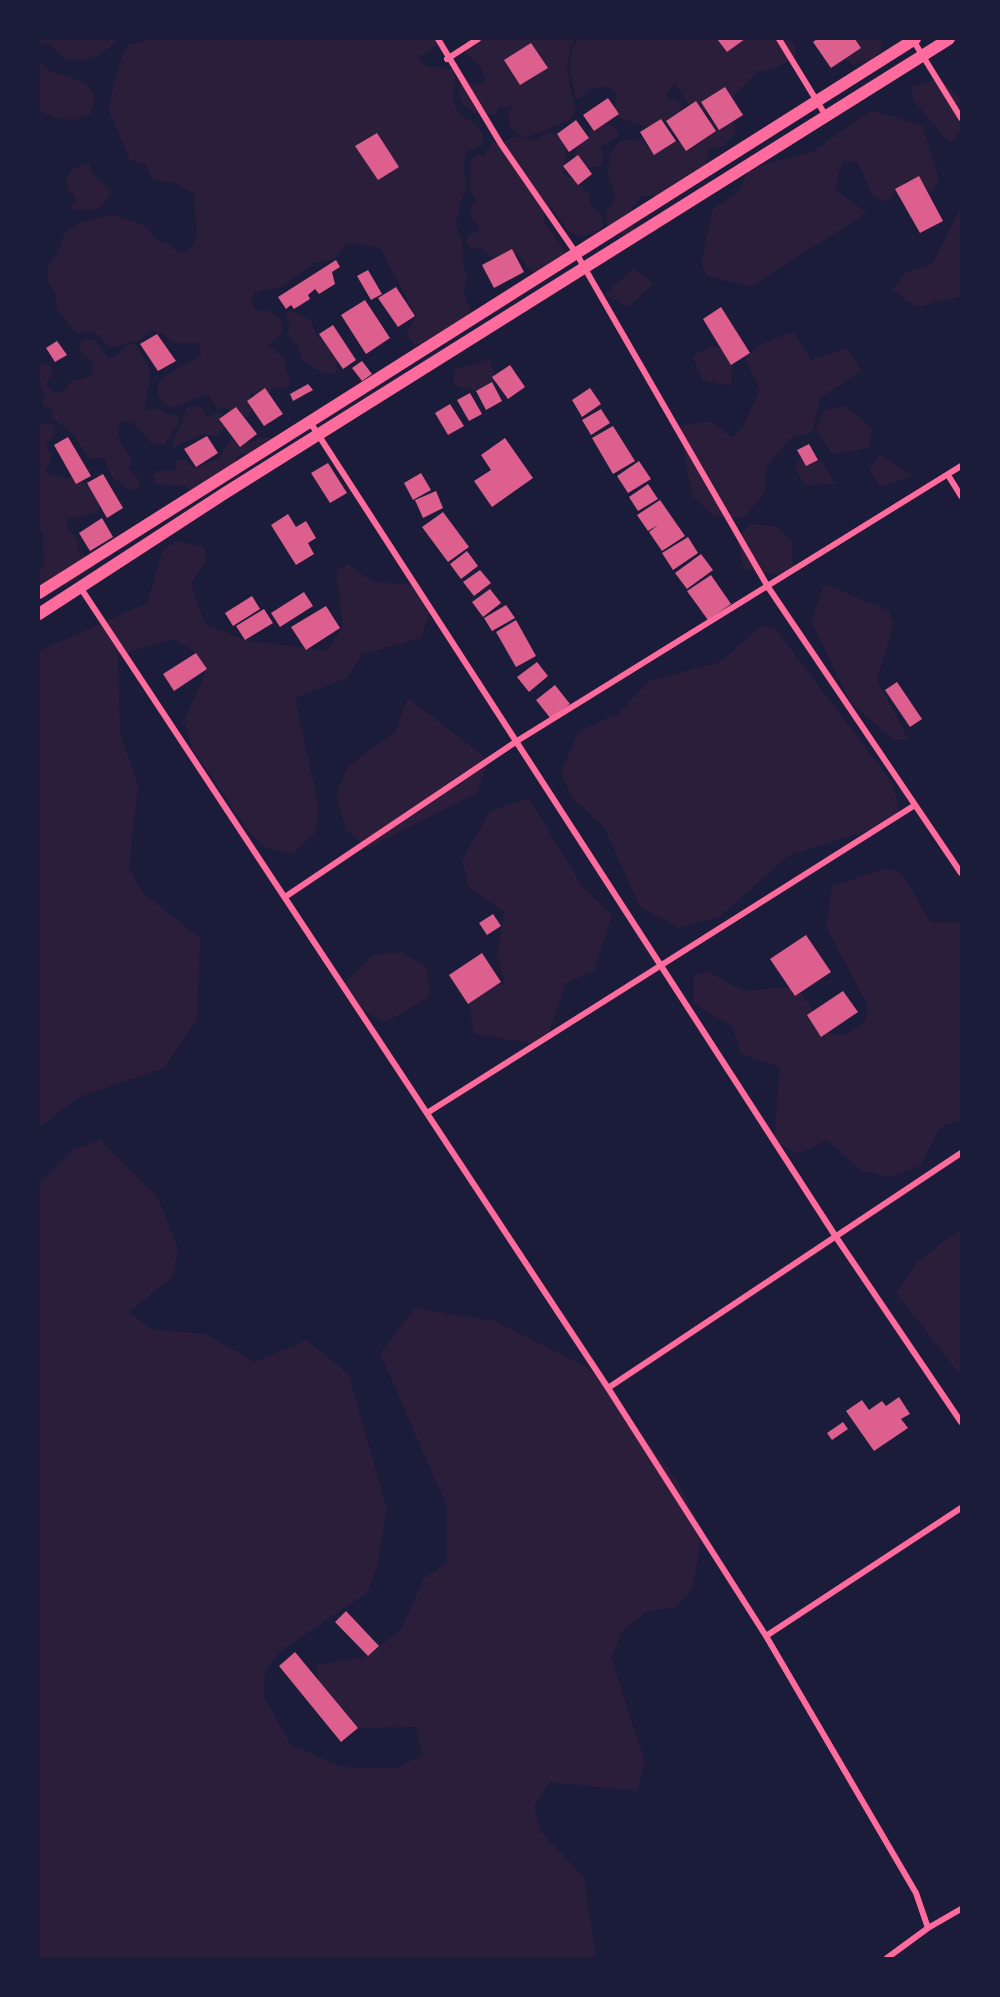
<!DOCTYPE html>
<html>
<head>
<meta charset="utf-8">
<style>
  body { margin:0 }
  #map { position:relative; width:1000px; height:1997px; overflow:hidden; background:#1b1b3a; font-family:"DM Sans",sans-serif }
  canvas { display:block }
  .frame { position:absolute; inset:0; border:40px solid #1b1b3a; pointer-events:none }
</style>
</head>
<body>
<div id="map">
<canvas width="1000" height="1997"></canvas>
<div class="frame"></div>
</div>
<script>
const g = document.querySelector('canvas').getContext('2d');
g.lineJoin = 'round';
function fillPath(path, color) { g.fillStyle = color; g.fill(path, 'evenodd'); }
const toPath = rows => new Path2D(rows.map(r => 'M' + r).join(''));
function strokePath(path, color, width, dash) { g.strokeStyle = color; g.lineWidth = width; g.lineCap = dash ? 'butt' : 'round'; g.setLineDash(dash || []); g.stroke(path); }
fillPath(toPath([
  [39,39,117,39,115,43,99,55,81,61,66,59,48,44,41,44,39,50],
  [150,39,445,39,418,58,425,66,453,69,456,84,452,95,454,104,461,116,473,122,483,134,482,145,467,152,463,167,467,183,455,224,462,240,464,268,468,275,463,292,469,306,469,319,426,345,413,344,406,334,416,316,380,248,347,242,334,259,314,263,284,286,255,292,252,302,256,311,271,311,281,319,283,332,269,345,286,360,285,368,291,382,288,387,273,389,264,397,250,393,252,405,249,416,238,418,226,408,218,409,207,394,175,407,168,407,158,396,158,382,170,372,201,356,200,343,173,343,165,335,151,330,142,339,114,347,108,346,94,331,77,334,57,309,55,293,48,282,48,266,56,256,65,233,76,224,109,215,120,217,145,226,156,239,169,244,178,252,188,250,193,245,197,233,194,194,175,183,153,180,145,164,130,160,109,111,114,81,124,50,129,45],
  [467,39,575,39,570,48,567,69,575,111,570,120,528,137,520,136,510,126,508,113,515,102,507,108,500,106,496,115,474,113,465,107,460,98,459,89,464,79,476,85,486,81,481,68,466,53],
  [579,39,717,39,727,52,745,39,790,39,795,46,795,57,776,68,767,71,759,70,732,98,700,113,692,110,675,84,665,96,682,104,678,116,651,128,619,118,614,112,617,94,609,87,591,88,581,98,576,99,570,71,572,49],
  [850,39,881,39,881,51,871,60,854,65,847,61,844,55],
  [39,59,49,71,85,82,94,95,91,114,74,120,55,118,39,111],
  [939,78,960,98,961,104,961,131,950,144,913,100,912,87],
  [871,110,923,126,939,179,933,192,906,181,886,202,873,196,857,161,842,162,835,189,867,213,750,287,707,276,701,263,713,209,737,194,749,169,814,151],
  [719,117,731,118,735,126,735,133,723,146,710,149,705,167,659,196,642,196,632,207,634,229,629,235,619,234,608,225,606,213,616,195,608,176,609,156,614,147,620,141,640,139,648,148,658,148,672,141,698,145,703,140,707,126],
  [600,122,614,126,619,135,614,140,599,146,604,154,601,165,592,168,581,168,575,162,575,153,579,142,583,136,589,135,590,130],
  [551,133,564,139,568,145,563,173,569,178,579,179,581,186,590,194,590,203,601,215,603,227,595,233,580,237,567,230,551,207,545,211,544,223,564,249,563,260,540,274,529,270,518,254,509,252,498,257,490,257,483,249,471,248,465,242,470,234,477,232,479,226,472,218,470,209,476,201,470,191,471,160,477,154,484,156,491,143,501,143,517,136,536,141,541,136],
  [89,163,92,173,112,193,99,209,70,209,76,201,73,193,69,192,66,180,72,169],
  [961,208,961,296,916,307,892,290,905,273,932,264],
  [634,268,653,284,629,307,604,295],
  [289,310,311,320,317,337,332,343,338,356,336,373,325,374,302,361,297,345,288,334,289,324,286,313],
  [793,332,811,360,848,348,861,371,820,398,812,433,791,438,767,465,764,493,745,517,714,517,692,496,679,426,711,421,732,437,742,428,760,390,745,359,760,344],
  [88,339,97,342,108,358,114,357,127,345,136,344,151,372,145,404,147,410,160,409,169,414,179,416,179,423,164,445,151,443,133,423,122,421,118,426,120,441,132,458,129,468,141,482,136,490,128,489,112,477,104,458,90,459,72,433,52,418,52,409,44,407,42,402,45,395,39,385,39,363,43,362,50,366,54,375,47,380,48,387,55,393,65,390,70,382,89,377,93,371,92,363,79,349,81,342],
  [712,346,733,353,731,386,703,381,692,356],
  [490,359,497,383,476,391,454,385,454,370],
  [846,406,872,429,870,447,833,455,816,429,824,410],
  [190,407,203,407,206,415,210,417,218,411,226,425,218,437,203,434,174,447,172,444,183,420,185,409],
  [39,423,53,424,56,433,46,444,48,451,53,453,45,473,65,478,76,476,96,493,101,504,96,513,67,519,67,527,80,543,77,550,82,555,95,558,94,568,83,570,77,579,66,586,54,584,39,597,39,571,44,566,43,534,39,528],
  [259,437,272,438,275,441,249,454,240,454,236,460,235,470,192,491,184,485,161,485,154,482,154,474,158,471,176,471,176,460,186,460,192,467,202,466,218,458,231,439,238,438,251,443],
  [880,454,911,476,880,487,869,469],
  [802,457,823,462,835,484,805,485,794,467],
  [750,524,777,526,792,542,793,566,781,575,744,569,737,540],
  [176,541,204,547,207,560,191,583,205,624,245,640,327,651,343,625,336,570,348,564,373,582,416,585,431,610,421,638,362,654,347,678,295,698,319,807,315,833,293,854,265,848,245,827,192,748,184,721,207,669,196,653,174,639,118,655,120,734,138,785,129,867,142,892,200,938,197,1020,164,1068,79,1097,39,1128,39,651,147,603,163,549],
  [824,584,888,610,894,623,877,679,908,739,894,740,850,702,811,621],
  [761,626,775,628,893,784,899,811,891,824,789,855,721,916,679,928,640,907,604,827,571,797,561,771,579,731,618,714,649,681,720,662],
  [408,698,489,760,477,793,368,848,346,830,336,794,348,766,395,732],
  [529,798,582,886,612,915,594,971,566,983,548,1036,536,1044,474,1034,467,994,505,983,497,956,504,912,469,888,462,860,490,811],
  [887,868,901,873,931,922,961,922,961,1120,940,1128,920,1166,890,1177,860,1170,827,1140,799,1154,774,1141,780,1067,741,1054,732,1026,694,1004,694,976,707,971,743,991,796,986,829,1033,843,1035,866,1021,868,1006,826,927,832,886],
  [401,952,426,966,430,996,386,1022,360,1010,344,984,373,955],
  [100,1140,158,1198,178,1248,173,1276,129,1312,150,1329,206,1334,255,1362,307,1340,349,1375,387,1509,377,1567,367,1593,282,1650,265,1670,264,1697,291,1745,343,1767,397,1768,422,1755,416,1727,358,1728,320,1693,316,1665,368,1656,401,1629,424,1578,447,1563,447,1507,380,1353,415,1308,495,1321,589,1368,676,1478,702,1531,693,1588,675,1608,647,1611,623,1630,611,1657,645,1763,637,1791,550,1782,534,1807,542,1833,584,1877,596,1958,39,1957,39,1184,73,1150],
  [961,1229,961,1376,896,1293,917,1262]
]), '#2a1e3b');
fillPath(toPath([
  [717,39,745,39,727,52],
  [817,39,855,39,861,48,831,68,813,42],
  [531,43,548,68,520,85,504,60],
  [725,87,743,115,719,130,701,102],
  [608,98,619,114,594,131,583,115],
  [696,101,716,131,686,151,666,121],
  [661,119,676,141,654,155,640,132],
  [576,120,589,138,569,152,557,134],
  [377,133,399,167,378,180,355,146],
  [578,155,592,174,578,185,563,166],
  [919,176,943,221,920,233,895,189],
  [512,249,524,272,494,288,482,265],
  [336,260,340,267,332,272,335,284,319,294,315,289,308,295,310,299,294,309,291,305,286,309,278,297],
  [368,270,382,294,371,300,357,276],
  [396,287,415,316,398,327,378,298],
  [365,300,390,338,366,354,341,315],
  [721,307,750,353,731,365,703,319],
  [333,325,356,360,343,369,319,334],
  [157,334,176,361,158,371,140,344],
  [57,341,67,355,55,362,46,348],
  [362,361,372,374,362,381,352,368],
  [510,365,525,387,508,399,492,377],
  [492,382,502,401,486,410,476,391],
  [308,384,313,390,293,401,290,394],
  [265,388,283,414,264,426,247,401],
  [590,388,601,404,582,417,572,400],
  [470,393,482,414,469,421,457,400],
  [450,404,464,426,448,435,435,413],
  [236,407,257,434,240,447,219,419],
  [601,409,610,423,591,435,582,420],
  [613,426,635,461,613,474,592,438],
  [207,436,218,453,196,467,184,449],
  [68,437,91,476,76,484,54,445],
  [505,438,533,478,492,507,474,481,491,470,481,455],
  [809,444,818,460,806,466,797,450],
  [639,461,651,479,628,493,617,476],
  [328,463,347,493,330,503,311,473],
  [421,473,431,490,413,500,404,483],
  [103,474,123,508,107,518,87,483],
  [648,484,658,499,638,511,629,497],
  [436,491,443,508,423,518,415,500],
  [660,500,685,536,662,551,649,532,658,525,648,531,637,515],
  [443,512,469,547,448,562,422,527],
  [288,514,296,527,306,521,316,538,308,543,314,554,296,565,271,525],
  [102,518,113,537,90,551,79,533],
  [688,537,698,553,673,570,662,553],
  [467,551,478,566,461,579,450,564],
  [701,554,713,570,687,589,675,573],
  [480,570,491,583,474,596,463,582],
  [711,575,731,604,708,620,687,591],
  [490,589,501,603,483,617,472,602],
  [304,592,313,606,280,627,271,613],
  [252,596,260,609,233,626,225,613],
  [506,605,515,618,492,631,484,618],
  [326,606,340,628,306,650,291,627],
  [264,609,273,623,245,640,236,626],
  [516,620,536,656,516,667,496,632],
  [196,653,207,669,174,691,163,674],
  [537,662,548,676,529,692,517,677],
  [897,682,922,719,910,727,885,690],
  [555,685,570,704,551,719,536,700],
  [493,914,501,926,487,935,479,923],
  [806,935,831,972,795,996,770,959],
  [482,953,501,982,468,1004,449,975],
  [843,991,858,1012,821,1037,807,1015],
  [899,1397,910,1414,901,1419,908,1428,874,1451,846,1411,862,1400,869,1410,882,1401,886,1406],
  [843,1422,848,1429,832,1440,827,1433],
  [346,1611,379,1646,368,1656,335,1622],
  [295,1652,358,1728,341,1742,279,1666]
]), '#dd5f8e');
strokePath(toPath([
  [438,39,501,144,576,253,768,587,961,873],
  [779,39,826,116],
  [913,40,961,118],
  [447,59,478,39],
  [310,422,836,1237,961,1422],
  [948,475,961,496],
  [80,587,608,1388,766,1636,916,1893,928,1928],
  [285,897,517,741,961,466],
  [427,1113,915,805],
  [608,1388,961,1153],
  [766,1636,961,1508],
  [887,1958,928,1928,961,1909]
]), '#ff6b9d', 6);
strokePath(toPath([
  [39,593,915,39],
  [39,614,225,493,949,39]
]), '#ff6b9d', 12);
</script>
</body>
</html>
